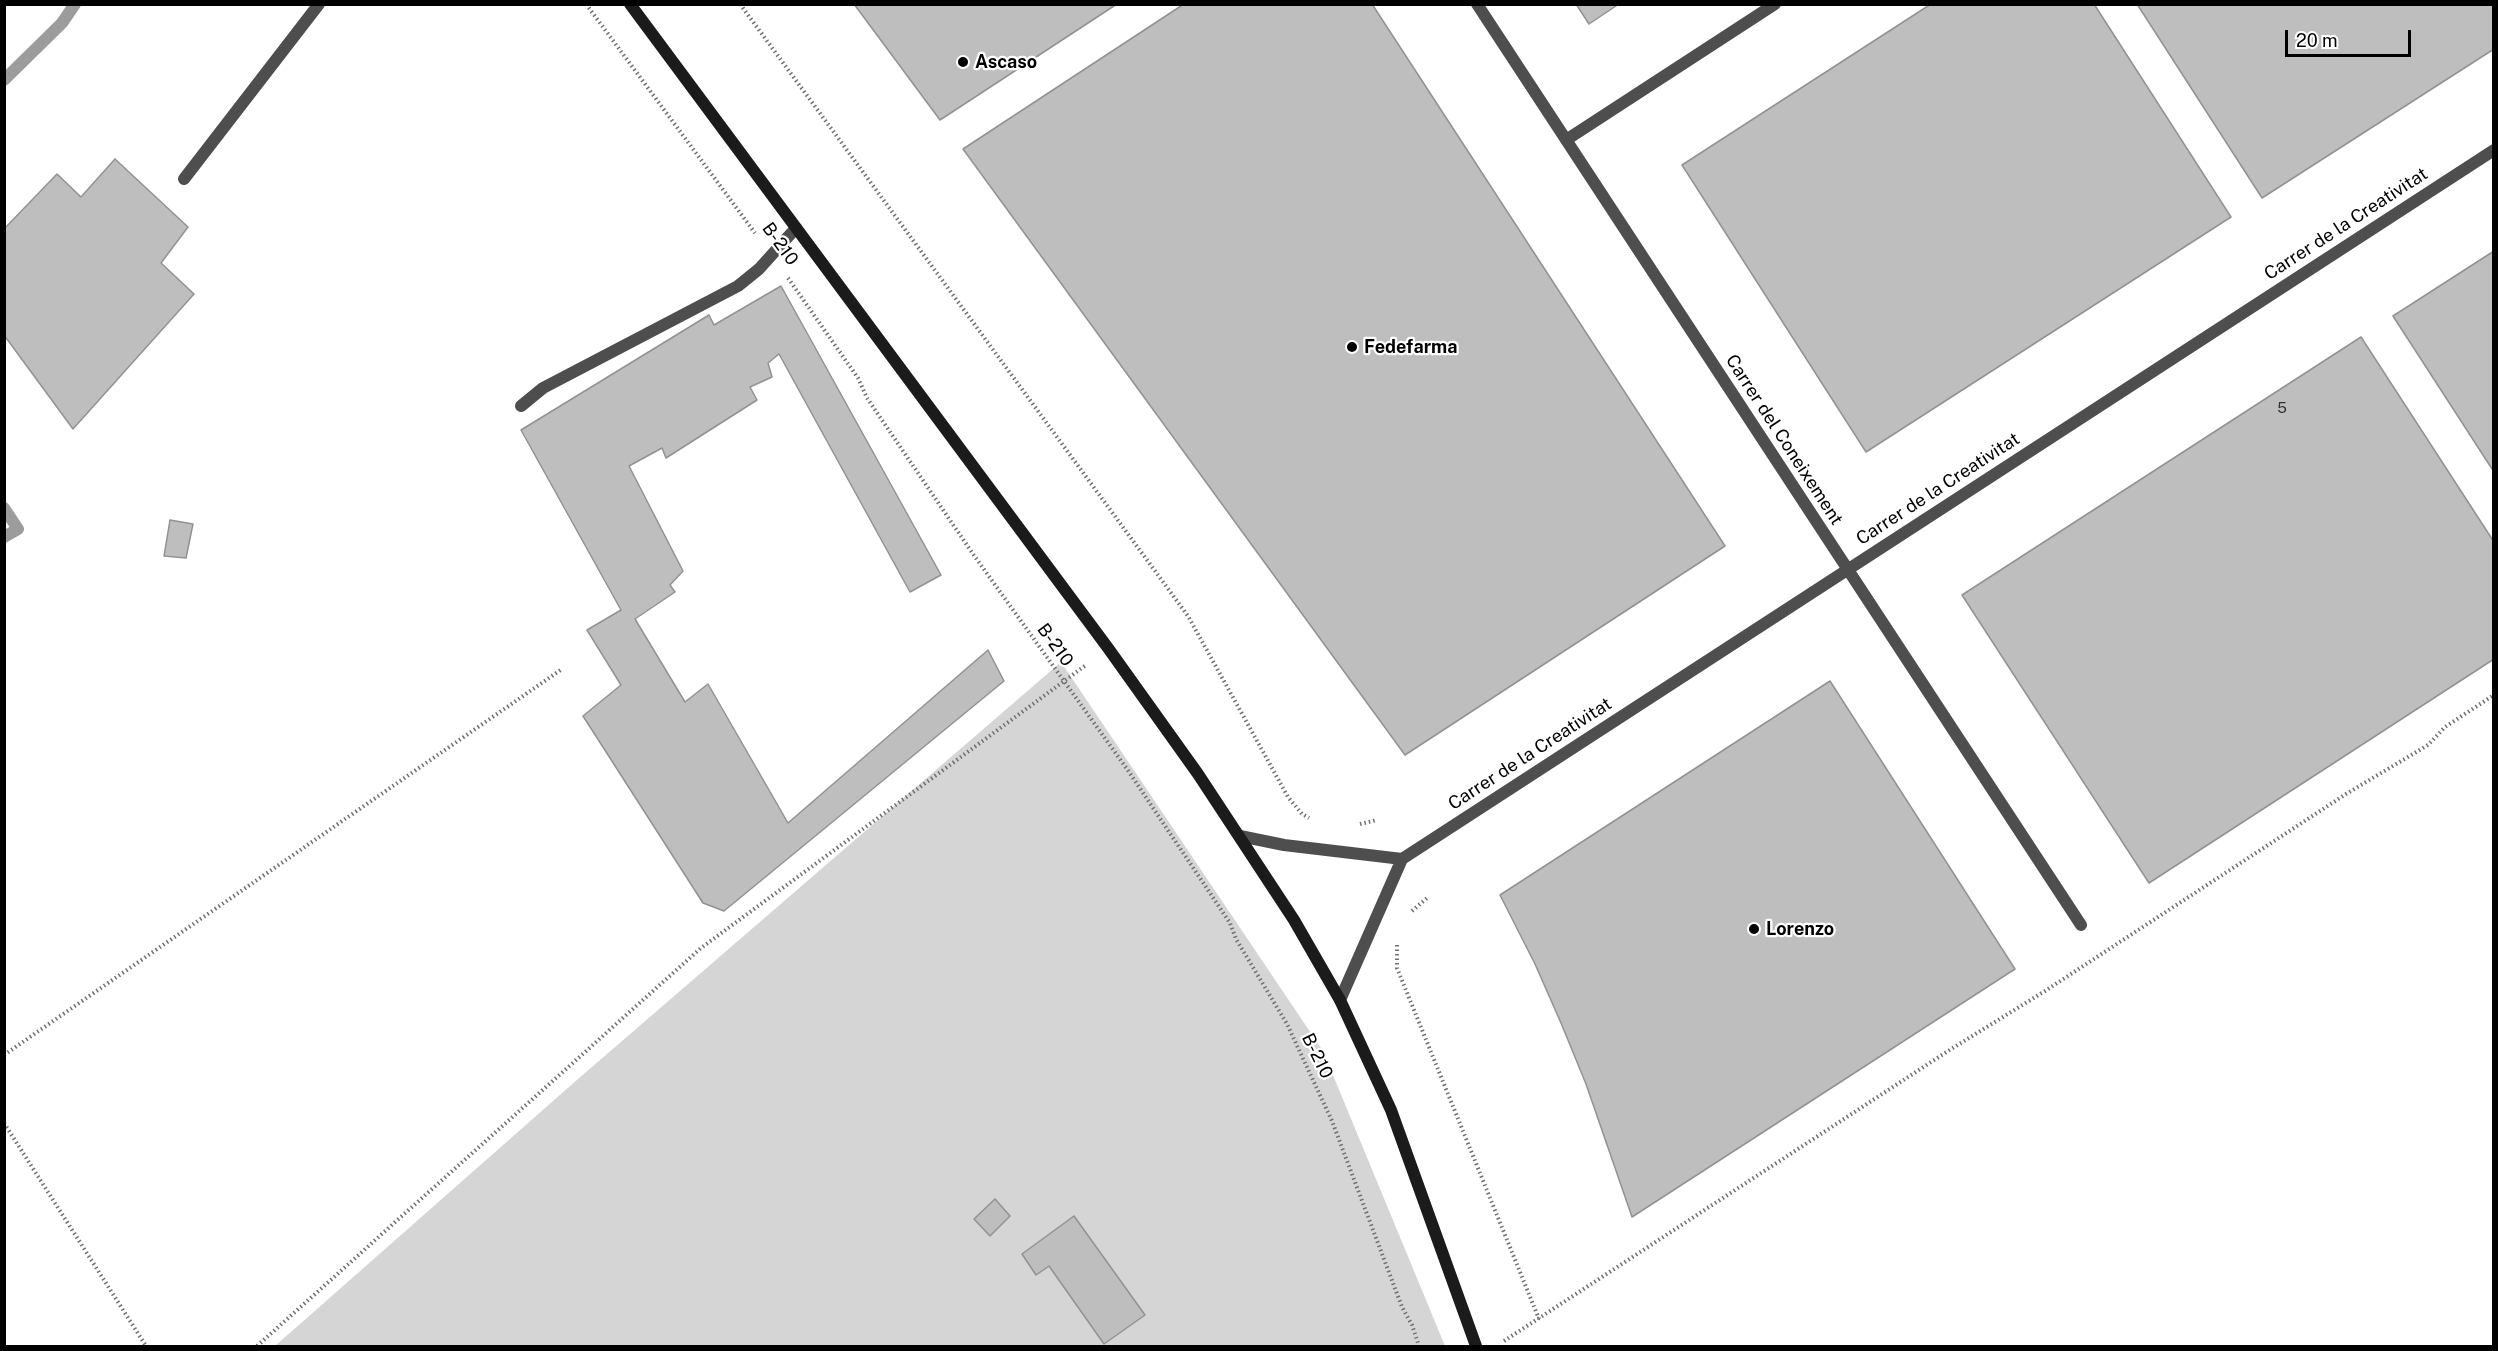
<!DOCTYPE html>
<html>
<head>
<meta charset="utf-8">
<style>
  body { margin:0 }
  #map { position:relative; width:2498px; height:1351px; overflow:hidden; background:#fff; font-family:"Public Sans",sans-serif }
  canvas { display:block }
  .frame { position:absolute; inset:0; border:6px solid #000; pointer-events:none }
  .scale { position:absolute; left:2285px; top:30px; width:126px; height:27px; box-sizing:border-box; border:3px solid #000; border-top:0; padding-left:8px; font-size:18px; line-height:21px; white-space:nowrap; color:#000; -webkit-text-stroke:4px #fff; paint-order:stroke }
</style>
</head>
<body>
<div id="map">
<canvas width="2498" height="1351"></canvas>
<div class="frame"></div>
<div class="scale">20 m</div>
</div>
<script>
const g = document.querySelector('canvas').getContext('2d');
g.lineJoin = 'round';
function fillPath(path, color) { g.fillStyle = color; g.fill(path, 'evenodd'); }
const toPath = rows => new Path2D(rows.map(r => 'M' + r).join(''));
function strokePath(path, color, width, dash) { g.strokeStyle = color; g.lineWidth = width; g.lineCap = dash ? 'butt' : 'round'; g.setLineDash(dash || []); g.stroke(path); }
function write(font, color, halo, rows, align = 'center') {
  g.font = font + ' "Public Sans",sans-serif'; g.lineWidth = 4.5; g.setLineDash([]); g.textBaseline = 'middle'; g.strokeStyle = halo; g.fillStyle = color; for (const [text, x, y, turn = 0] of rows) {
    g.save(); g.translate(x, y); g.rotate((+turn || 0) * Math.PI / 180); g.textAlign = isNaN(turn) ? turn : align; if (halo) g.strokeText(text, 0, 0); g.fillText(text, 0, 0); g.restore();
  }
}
fillPath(toPath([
  [1061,662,1323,1051,1445,1346,275,1346,578,1079]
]), '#d5d5d5');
strokePath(toPath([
  [4,80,62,23,75,4],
  [4,508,18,529,4,537]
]), '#9c9c9c', 12);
const building = toPath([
  [854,4,1117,4,940,120,854,4],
  [1184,4,1372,4,1725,546,1405,755,963,149,1184,4],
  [1576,4,1619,4,1589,24,1576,4],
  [1931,4,2094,4,2231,217,1866,452,1682,165,1931,4],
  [2137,4,2494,4,2494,49,2262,198,2137,4],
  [115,159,188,227,161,263,194,294,73,429,4,335,4,229,57,174,81,197,115,159],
  [2494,251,2494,472,2393,316,2494,251],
  [781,286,941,575,910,592,779,354,768,363,772,377,750,387,757,400,666,458,662,448,629,466,683,571,670,585,675,592,635,619,685,702,708,684,788,823,988,650,1004,681,724,911,703,903,583,716,621,685,587,630,621,610,521,430,709,315,714,325,781,286],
  [2361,337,2494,542,2494,659,2149,883,1962,595,2361,337],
  [170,520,193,524,186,558,164,556,170,520],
  [1830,681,2015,969,1632,1217,1586,1084,1561,1023,1535,964,1500,895,1830,681],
  [995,1199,1010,1216,990,1236,974,1219,995,1199],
  [1074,1216,1145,1315,1104,1344,1049,1266,1036,1275,1022,1254,1074,1216]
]);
fillPath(building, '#bebebe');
strokePath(building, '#929292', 1.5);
strokePath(toPath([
  [586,4,755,233],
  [740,4,1188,616,1288,797,1302,814,1309,818],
  [788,278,858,378,867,398,973,554,1127,769,1230,923,1236,939,1287,1024,1332,1121,1402,1307,1412,1325,1419,1346],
  [1360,824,1377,820],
  [1412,911,1427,898],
  [1397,945,1397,968,1539,1319],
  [4,1055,562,669],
  [4,1123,146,1346],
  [1504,1341,1948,1051,2045,991,2346,794,2428,745,2445,727,2494,695],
  [257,1346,701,948,1086,665]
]), '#707070', 4, [1.5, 3]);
strokePath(toPath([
  [184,179,319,4],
  [521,406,543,388,738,286,759,269,796,228]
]), '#4e4e4e', 12);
strokePath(toPath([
  [1477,4,2081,925],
  [1566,140,1775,4],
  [1240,836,1284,845,1402,859],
  [1340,1000,1402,859,2494,150]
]), '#4e4e4e', 12);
strokePath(toPath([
  [630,4,1108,648,1198,774,1294,920,1340,1000,1391,1110,1476,1346]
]), '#1b1b1b', 12);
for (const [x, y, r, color] of [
  [963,62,6,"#000"],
  [1352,347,6,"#000"],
  [1754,929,6,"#000"]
]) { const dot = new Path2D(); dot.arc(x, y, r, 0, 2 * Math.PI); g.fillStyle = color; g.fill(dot); strokePath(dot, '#fff', 2); }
write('15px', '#303030', null, [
  ["5",2282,408]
]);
write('bold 18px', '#000', '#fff', [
  ["Ascaso",975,62],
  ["Fedefarma",1364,347],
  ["Lorenzo",1766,929]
], 'left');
write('18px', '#000', '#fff', [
  ["Carrer de la Creativitat",2346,224,-33],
  ["B-210",780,244,54],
  ["Carrer del Coneixement",1784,440,57],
  ["Carrer de la Creativitat",1938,489,-33],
  ["B-210",1055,645,54],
  ["Carrer de la Creativitat",1530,754,-33],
  ["B-210",1317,1056,64]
]);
</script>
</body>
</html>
